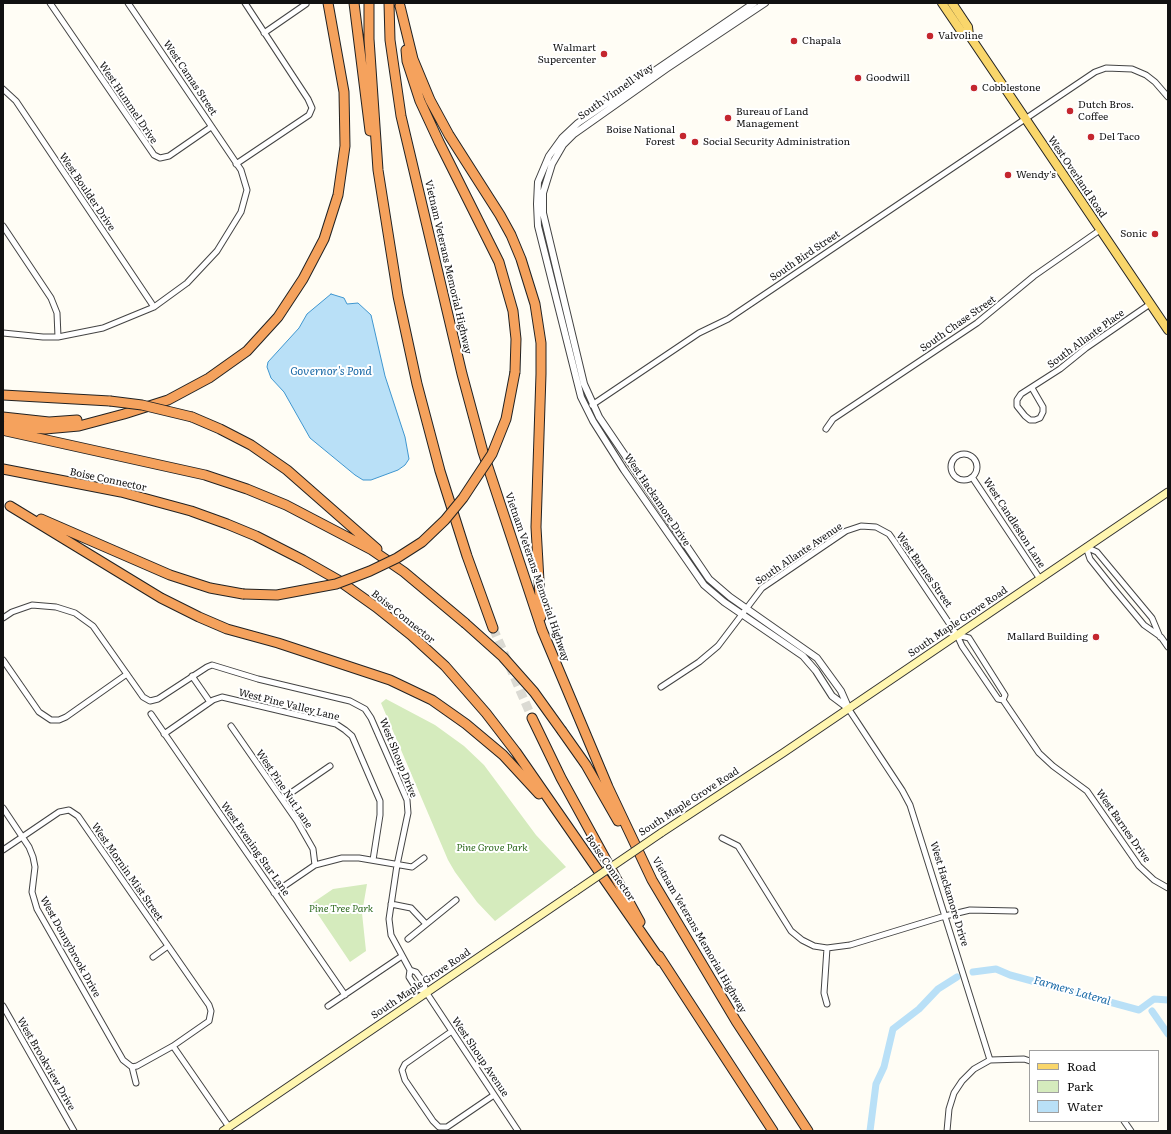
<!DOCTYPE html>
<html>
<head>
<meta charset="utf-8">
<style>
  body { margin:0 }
  #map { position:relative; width:1171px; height:1134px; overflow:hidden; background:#fffdf5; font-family:Literata,serif }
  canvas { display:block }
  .frame { position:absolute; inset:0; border:4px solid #111; pointer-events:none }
  .legend { position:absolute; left:1029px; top:1050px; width:130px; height:72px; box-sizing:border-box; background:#fff; border:1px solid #a0a0a0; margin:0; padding:5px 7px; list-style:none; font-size:12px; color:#111 }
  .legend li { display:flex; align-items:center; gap:8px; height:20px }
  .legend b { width:20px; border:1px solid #a0a0a0 }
</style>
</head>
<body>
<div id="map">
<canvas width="1171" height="1134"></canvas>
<div class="frame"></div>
<ul class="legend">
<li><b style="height:5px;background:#f9d66b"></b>Road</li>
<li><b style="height:11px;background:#d5ebbd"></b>Park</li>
<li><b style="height:11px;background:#b9e0f7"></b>Water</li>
</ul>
</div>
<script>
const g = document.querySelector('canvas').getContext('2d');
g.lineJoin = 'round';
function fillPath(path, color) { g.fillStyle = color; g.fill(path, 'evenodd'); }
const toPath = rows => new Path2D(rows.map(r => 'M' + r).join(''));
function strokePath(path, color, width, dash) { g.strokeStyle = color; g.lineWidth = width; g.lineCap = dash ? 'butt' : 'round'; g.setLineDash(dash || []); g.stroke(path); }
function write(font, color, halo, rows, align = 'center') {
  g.font = font + ' Literata,serif'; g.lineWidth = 4; g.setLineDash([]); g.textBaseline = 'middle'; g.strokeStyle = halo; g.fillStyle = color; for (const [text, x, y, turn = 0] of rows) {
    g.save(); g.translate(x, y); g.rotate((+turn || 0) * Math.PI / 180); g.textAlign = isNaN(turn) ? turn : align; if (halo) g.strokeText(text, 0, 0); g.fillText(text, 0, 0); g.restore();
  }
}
fillPath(toPath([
  [386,699,435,725,464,746,484,765,536,835,566,867,495,921,477,902,455,872,448,860,381,703],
  [367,884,362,913,366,951,350,962,311,904,333,889]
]), '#d5ebbd');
const water = toPath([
  [331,294,344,298,347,304,358,303,371,315,385,376,405,437,409,459,405,465,398,470,371,480,363,480,355,475,310,438,284,392,271,378,267,367,268,362,299,328,307,314,331,294]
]);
fillPath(water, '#b9e0f7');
strokePath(water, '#3f96cf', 1);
strokePath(toPath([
  [973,972,996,969,1010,975,1139,1010,1154,999,1168,1000],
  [1152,1011,1168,1034],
  [870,1131,876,1084,884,1067,893,1029,919,1009,938,989,957,977]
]), '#b9e0f7', 7);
strokePath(toPath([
  [493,628,532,718]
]), '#dbdad3', 9, [9, 4.5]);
const minor = toPath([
  [50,3,154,155,160,158,169,156,211,127],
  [264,33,306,4],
  [3,89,16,101,154,307],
  [236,164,309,115,312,108,308,99,245,3],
  [3,226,51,298,57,313,58,337],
  [3,333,43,337,58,337,103,328,154,307,187,283,217,251,241,212,247,190,241,170,128,3],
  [1032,388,1043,407,1043,412,1040,418,1035,420,1030,420,1025,416,1017,406,1017,400,1021,394,1060,369,1086,348,1150,304],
  [592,405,699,333,728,319,1095,72,1106,68,1132,69,1146,75,1155,82,1168,97],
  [826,429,833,419,977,323,1034,276,1100,230],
  '951 467a13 13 0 1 1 26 0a13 13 0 1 1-26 0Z',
  [972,477,1040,579],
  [1086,547,1090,559,1114,589,1144,625,1161,637,1168,647],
  [1086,547,1097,552,1152,618,1160,637],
  [3,618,12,612,32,605,56,607,75,613,93,626,143,697,150,701,158,699,207,667,212,665,258,679,350,701,365,709,371,718,407,800,408,813,397,865,389,919,391,935,410,970],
  [957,635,969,638,1005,695,1003,700],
  [3,660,39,712,51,720,59,720,66,717,127,674],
  [192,676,210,702],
  [661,687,699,662,718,646,762,588,846,531,861,526,876,527,889,534,894,541,957,635,962,646,998,699,1003,700,1039,753,1053,766,1087,791,1139,866,1154,880,1168,888],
  [848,708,902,790,910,805,990,1060],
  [151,714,345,995],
  [231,726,297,821,313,849,315,865],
  [164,734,213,700,222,697,336,724,345,730,352,736,380,801,380,815,373,860],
  [282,799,330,766],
  [3,808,29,847,33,857,35,867,32,892,37,909,123,1060,132,1067,137,1066,173,1046,229,1127],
  [722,838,738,846,791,931,802,940,814,946,827,948,850,945,945,916,970,910,1015,911],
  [3,850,59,812,69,810,78,816,209,1005,211,1011,209,1021,173,1046],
  [274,893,315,865,342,858,359,858,412,867,424,858],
  [391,904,411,908,426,924],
  [408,939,456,900],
  [827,948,824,993,827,1004],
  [153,957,168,946],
  [426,992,416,988,409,977,410,970,416,972,424,983,426,992,518,1131],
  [3,1006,74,1131],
  [328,1006,402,956],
  [452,1031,405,1064,402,1070,405,1080,433,1121,439,1127,447,1127,494,1095],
  [132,1067,136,1083],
  [1124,1121,1131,1131],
  [947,1131,949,1109,954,1093,962,1081,974,1069,990,1060,1024,1059,1030,1061]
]);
const tertiary = toPath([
  [754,3,578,123,562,138,549,156,538,182,537,204,538,226,581,397,593,421,624,470,704,585,724,602,803,656,816,671,832,696,848,708],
  [765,3,666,69,574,134,563,145,552,164,543,193,543,213,584,384,599,417,709,579,730,597,817,658,841,691,848,707]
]);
const secondary = toPath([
  [661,833,783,753,1168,492],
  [223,1131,576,891]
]);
const primary = toPath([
  [942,3,961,31,969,35],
  [952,3,968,27,969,35,1168,330]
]);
const motorway = toPath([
  [354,3,370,131],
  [369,3,369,39,378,170,398,296,417,384,440,471,467,556,493,628],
  [389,3,390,40,401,116,462,374,483,452,542,630,608,787,652,880,736,1021,808,1131],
  [400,6,413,59,430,100,449,135,500,215,511,235,521,259,535,304,541,343,541,374,536,527,541,617],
  [406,50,407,61,420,101,439,142,499,262,513,311,516,339,515,372],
  [3,395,110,401],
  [3,417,49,422,77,420],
  [192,417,220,429,251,445,287,470,377,549],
  [3,426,45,429,79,426,124,414,168,400,209,378,247,351,278,317,303,279,324,239,338,195,345,146,344,92,328,3],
  [6,431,205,475,247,489,286,505,372,550,404,572,465,623],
  [3,469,121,492,191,511,227,524,256,536,303,560,338,580,376,607,411,635,445,666,486,713,516,752,661,961],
  [10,506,161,598,199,617,227,629,278,643,390,680,432,700,466,724,503,755,539,794],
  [41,519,170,575,210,588,243,594],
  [532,718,561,778,640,922],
  [562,731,586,765,618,821],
  [659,956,773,1131]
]);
strokePath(minor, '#444', 7);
strokePath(tertiary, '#444', 8);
strokePath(secondary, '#333', 9);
strokePath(primary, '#222', 10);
strokePath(motorway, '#222', 11);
strokePath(minor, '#fff', 5);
strokePath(tertiary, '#fff', 6);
strokePath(secondary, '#fff6b0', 7);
strokePath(primary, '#f9d66b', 8);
strokePath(motorway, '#f5a25d', 9);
const secondaryBridge = toPath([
  [576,891,661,833]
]);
const motorwayBridge = toPath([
  [110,401,142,405,192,417],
  [243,594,277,595,336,584,370,571,397,558,422,542,445,520,463,498,492,454,506,419,515,372],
  [465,623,503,657,534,692,562,731]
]);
strokePath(secondaryBridge, '#333', 9, []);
strokePath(motorwayBridge, '#222', 11, []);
strokePath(secondaryBridge, '#fff6b0', 7);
strokePath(motorwayBridge, '#f5a25d', 9);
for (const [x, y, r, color] of [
  [930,36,4,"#c4262e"],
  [794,41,4,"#c4262e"],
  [604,54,4,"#c4262e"],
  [858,78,4,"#c4262e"],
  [974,88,4,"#c4262e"],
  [1070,111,4,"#c4262e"],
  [728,118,4,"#c4262e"],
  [683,136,4,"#c4262e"],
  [1091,137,4,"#c4262e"],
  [695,142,4,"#c4262e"],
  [1008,175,4,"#c4262e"],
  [1155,234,4,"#c4262e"],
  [1096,637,4,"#c4262e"]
]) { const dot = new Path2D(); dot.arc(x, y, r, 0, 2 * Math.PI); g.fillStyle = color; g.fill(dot); strokePath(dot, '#fff', 1.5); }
write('10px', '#111', '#fff', [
  ["Valvoline",938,36],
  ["Chapala",802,41],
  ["Walmart",596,48,"right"],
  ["Supercenter",596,60,"right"],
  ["Goodwill",866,78],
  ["Cobblestone",982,88],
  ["Dutch Bros.",1078,105],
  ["Coffee",1078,117],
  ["Bureau of Land",736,112],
  ["Management",736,124],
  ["Boise National",675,130,"right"],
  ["Forest",675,142,"right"],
  ["Del Taco",1099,137],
  ["Social Security Administration",703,142],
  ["Wendy's",1016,175],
  ["Sonic",1147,234,"right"],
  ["Mallard Building",1088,637,"right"]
], 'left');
write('10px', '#111', '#fff', [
  ["West Camas Street",190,78,56],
  ["South Vinnell Way",616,92,-35],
  ["West Hummel Drive",128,103,56],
  ["West Overland Road",1077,177,56],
  ["West Boulder Drive",87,192,56],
  ["South Bird Street",805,256,-34],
  ["Vietnam Veterans Memorial Highway",448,267,77],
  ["South Chase Street",958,324,-35],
  ["South Allante Place",1086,339,-36],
  ["Boise Connector",108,480,12],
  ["West Hackamore Drive",657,500,56],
  ["West Candleston Lane",1014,523,57],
  ["South Allante Avenue",799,554,-34],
  ["West Barnes Street",924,570,55],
  ["Vietnam Veterans Memorial Highway",537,577,71],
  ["Boise Connector",403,617,39],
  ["South Maple Grove Road",958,622,-34],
  ["West Pine Valley Lane",289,705,14],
  ["West Shoup Drive",398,758,68],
  ["West Pine Nut Lane",284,789,56],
  ["South Maple Grove Road",689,802,-33],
  ["West Barnes Drive",1123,826,55],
  ["West Evening Star Lane",255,849,55],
  ["Boise Connector",610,868,55],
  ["West Mornin Mist Street",127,872,55],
  ["West Hackamore Drive",949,894,73],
  ["Vietnam Veterans Memorial Highway",699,935,60],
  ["West Donnybrook Drive",70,947,61],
  ["South Maple Grove Road",421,984,-34],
  ["West Shoup Avenue",480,1057,56],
  ["West Brookview Drive",46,1064,60]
]);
write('italic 10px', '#2f6b1f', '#fff', [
  ["Pine Grove Park",492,848],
  ["Pine Tree Park",341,909]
]);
write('italic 11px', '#1768a6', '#fff', [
  ["Governor's Pond",331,372],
  ["Farmers Lateral",1072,991,16]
]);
</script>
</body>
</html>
